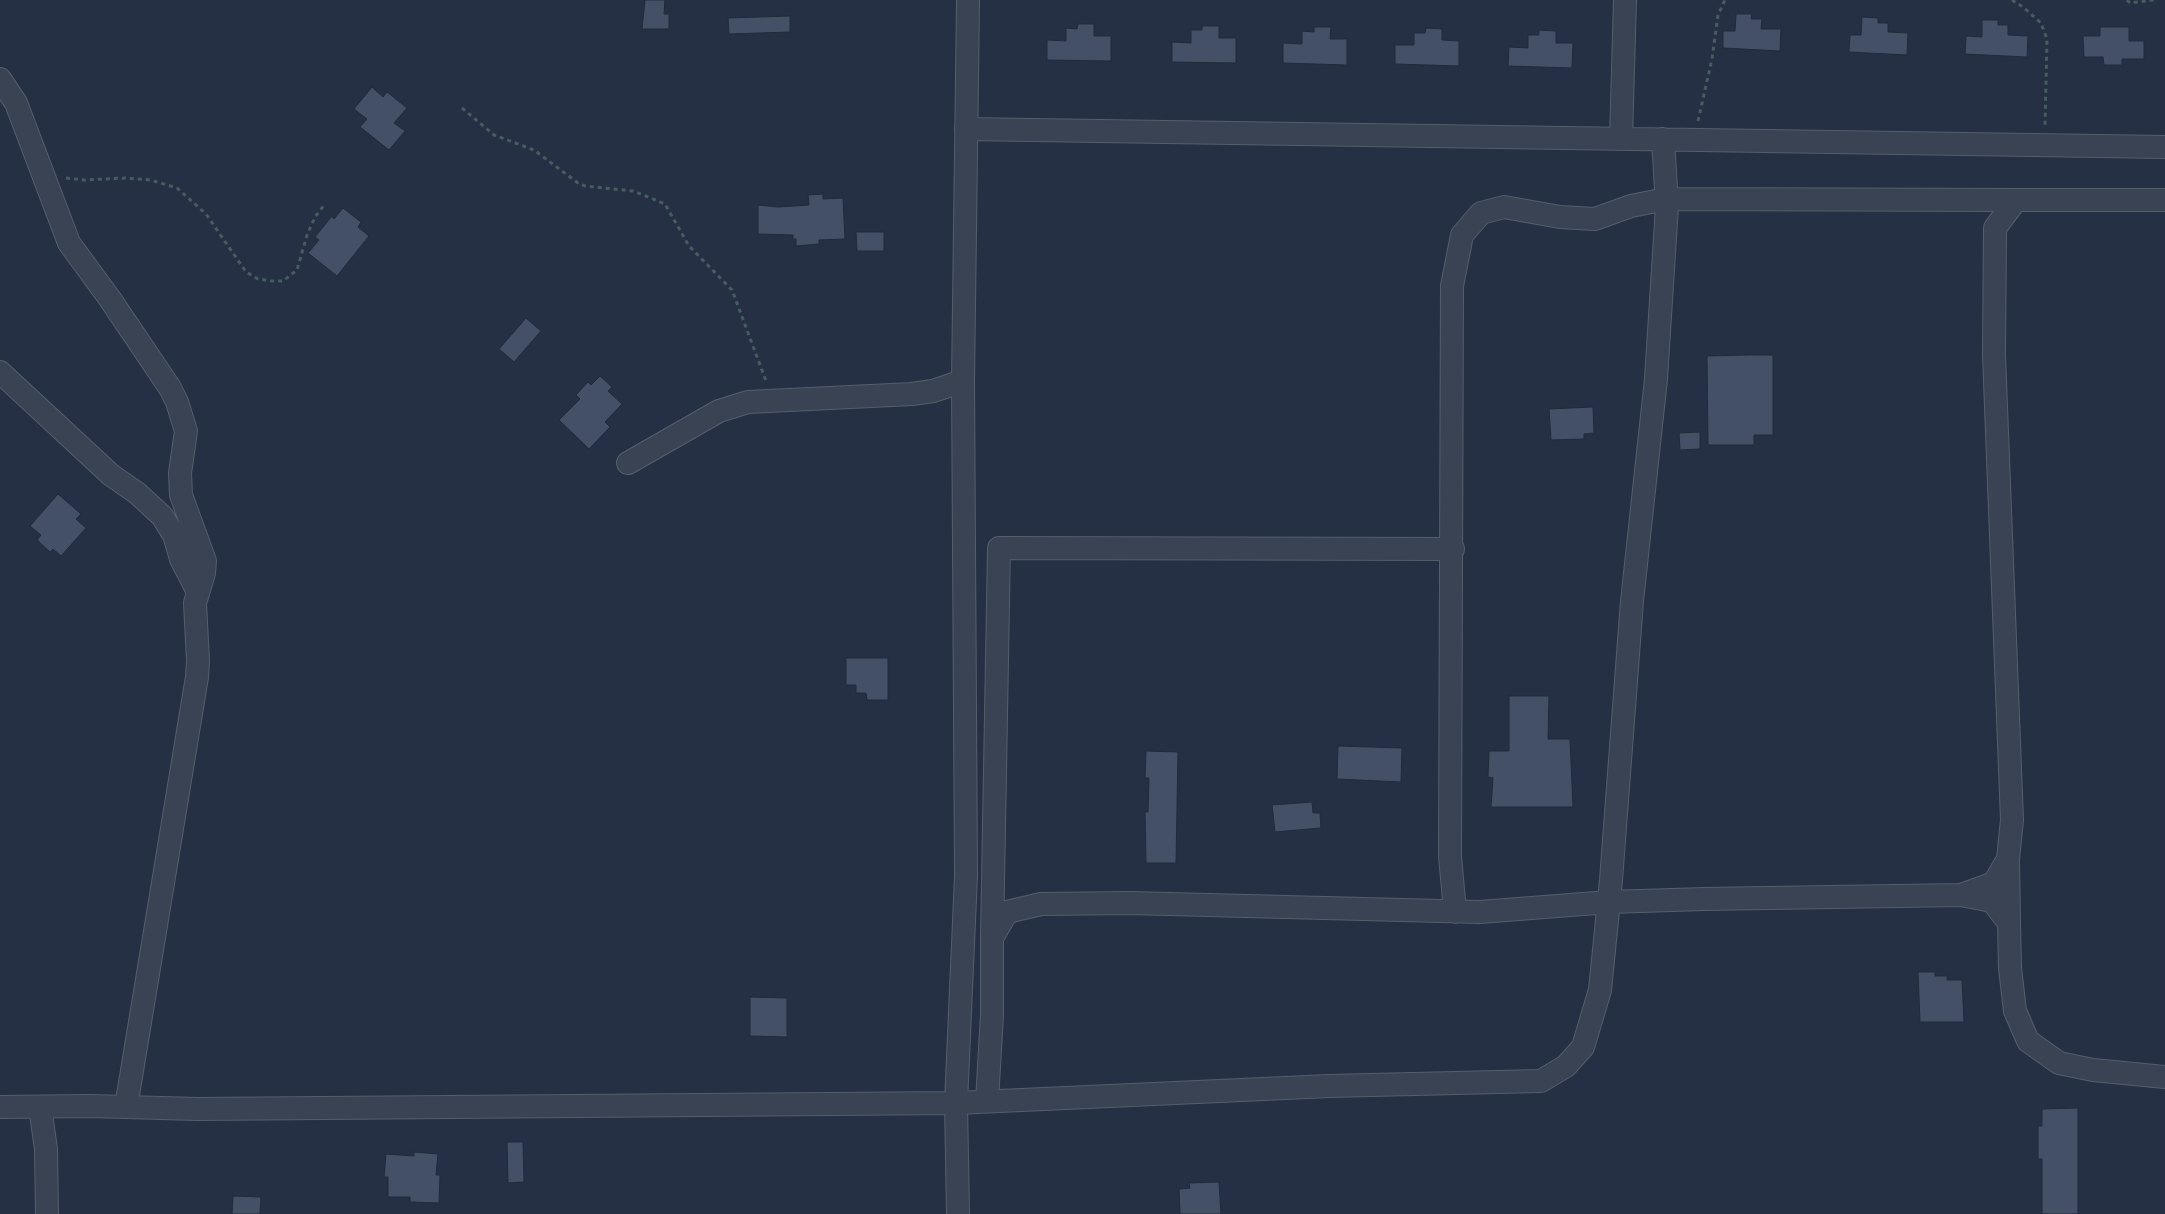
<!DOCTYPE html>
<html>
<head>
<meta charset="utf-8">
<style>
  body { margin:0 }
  canvas { display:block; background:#253044 }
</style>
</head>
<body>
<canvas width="2165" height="1214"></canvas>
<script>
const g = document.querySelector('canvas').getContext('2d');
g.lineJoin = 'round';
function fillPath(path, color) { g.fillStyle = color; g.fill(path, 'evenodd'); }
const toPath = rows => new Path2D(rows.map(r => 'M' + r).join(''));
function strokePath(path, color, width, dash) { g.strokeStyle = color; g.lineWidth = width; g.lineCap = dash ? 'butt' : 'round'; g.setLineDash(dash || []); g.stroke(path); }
const building = toPath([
  [645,0,665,0,664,14,669,14,669,29,642,29,645,0],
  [1736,14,1752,14,1751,19,1762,19,1761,29,1781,29,1780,51,1723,48,1723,31,1735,31,1736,14],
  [790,16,790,32,729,34,728,18,790,16],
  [1862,17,1878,18,1878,23,1888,23,1888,32,1908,33,1907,55,1849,52,1850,35,1861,35,1862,17],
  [1982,20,1998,20,1998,25,2008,25,2008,35,2028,36,2027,57,1965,54,1966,36,1982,37,1982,20],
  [1078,24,1094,24,1094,36,1111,36,1111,61,1047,60,1047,40,1066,41,1066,28,1077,29,1078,24],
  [1202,26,1219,26,1219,38,1236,38,1236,63,1172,62,1172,42,1191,43,1191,30,1202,30,1202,26],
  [1314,27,1331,27,1330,39,1347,39,1347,65,1283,63,1283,43,1302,44,1302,31,1314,32,1314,27],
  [2100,27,2129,27,2129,41,2144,41,2144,59,2122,59,2122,65,2104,65,2103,57,2084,57,2083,36,2100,36,2100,27],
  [1426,28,1442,29,1442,40,1459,41,1459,66,1395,64,1395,45,1414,45,1414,33,1425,33,1426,28],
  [1539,30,1556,31,1556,43,1573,43,1572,68,1508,66,1509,47,1528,48,1528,35,1539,35,1539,30],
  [372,87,383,97,387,92,407,108,394,123,405,131,389,150,360,127,367,119,354,109,372,87],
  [823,194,823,199,843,198,845,239,819,240,819,244,796,246,796,239,793,239,793,235,758,234,758,205,778,207,809,205,808,195,823,194],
  [343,208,361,222,358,227,369,236,337,276,308,253,319,240,315,237,332,216,334,219,343,208],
  [856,232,884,232,884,251,857,251,856,232],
  [526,318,541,331,514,362,499,349,526,318],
  [1747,355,1773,355,1773,435,1754,435,1754,445,1708,445,1707,356,1747,355],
  [600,376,612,387,608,391,622,404,605,422,610,427,589,449,559,420,580,399,576,395,588,382,591,385,600,376],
  [1593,407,1594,433,1584,434,1584,439,1551,440,1549,409,1593,407],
  [1700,432,1700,449,1680,450,1679,433,1700,432],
  [58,494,81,514,76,519,86,528,61,556,53,549,50,552,37,540,41,535,30,526,58,494],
  [846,658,888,658,888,700,867,700,866,693,856,693,856,685,846,685,846,658],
  [1509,696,1549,696,1548,739,1570,739,1573,807,1491,807,1493,778,1488,777,1489,751,1509,751,1509,696],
  [1338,746,1402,748,1401,782,1337,779,1338,746],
  [1146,751,1178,752,1176,863,1146,863,1145,812,1148,812,1149,778,1145,778,1146,751],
  [1312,802,1313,813,1320,813,1321,828,1275,832,1272,805,1312,802],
  [1918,972,1935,972,1935,976,1947,976,1947,980,1962,980,1964,1022,1920,1022,1918,972],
  [750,997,787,998,787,1037,750,1036,750,997],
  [2078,1108,2078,1214,2042,1214,2042,1159,2038,1159,2038,1126,2042,1126,2042,1109,2078,1108],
  [507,1142,523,1142,524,1182,508,1183,507,1142],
  [414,1152,438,1154,436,1175,440,1175,439,1203,410,1202,410,1197,388,1197,388,1177,384,1177,386,1154,414,1156,414,1152],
  [1219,1182,1221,1214,1180,1214,1179,1189,1190,1188,1189,1183,1219,1182],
  [233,1196,261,1197,260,1214,232,1214,233,1196]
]);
fillPath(building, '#445066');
strokePath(building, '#202a3a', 1);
const minor = toPath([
  [0,79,16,103,69,243,110,299,170,388,177,402,186,431,180,473,181,495,205,561,204,573,195,603,198,661,197,677,126,1107],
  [966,129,2165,147],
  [1621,139,1625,0],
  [0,372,111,475,137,493,162,516,174,535,181,559,198,592],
  [628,463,719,411,748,402,912,394,933,391,963,381],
  [2008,860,2009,923],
  [1961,895,1994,883,2008,859,2012,820,1994,355,1995,228,2016,200,2165,200],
  [1455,912,1450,856,1452,286,1462,235,1481,213,1504,207,1560,217,1595,219,1631,206,1666,199,2016,200],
  [992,937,999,548,1453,549],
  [987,1101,992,1015,992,938,1007,912,1041,904,1130,903,1480,912,1609,902,1704,899,1961,895,1992,901,2009,923,2010,968,2015,1011,2028,1041,2059,1063,2093,1070,2165,1077],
  [0,1107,90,1106,197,1109,956,1103,1329,1086,1541,1081,1566,1066,1583,1047,1600,990,1611,880,1632,601,1656,379,1667,206,1663,139],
  [40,1107,46,1149,47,1214],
  [958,1214,956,1103,966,876,963,381,968,0]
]);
strokePath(minor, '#555e6d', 24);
strokePath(toPath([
  [2012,0,2023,7,2041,23,2047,39,2045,126],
  [2127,0,2130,3,2154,0],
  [462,108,494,135,534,150,578,183,585,186,633,191,665,204,689,246,732,290,766,381],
  [1698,121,1712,59,1718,15,1725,0],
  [66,178,84,180,125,178,151,180,177,188,206,214,246,272,258,279,272,281,283,281,297,270,307,235,315,217,325,204]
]), '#465c61', 3, [4, 4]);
strokePath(minor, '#3a4353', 22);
</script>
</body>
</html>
